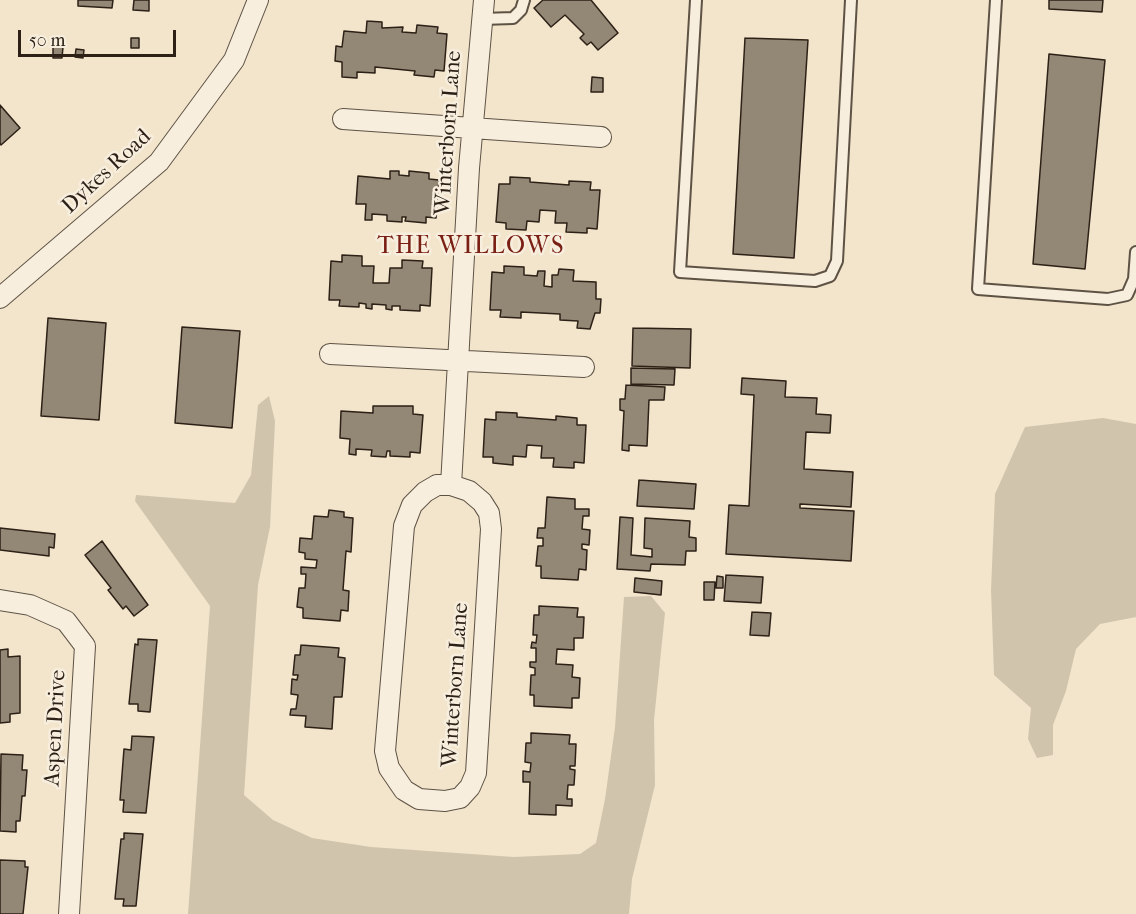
<!DOCTYPE html>
<html>
<head>
<meta charset="utf-8">
<style>
  body { margin:0 }
  #map { position:relative; width:1136px; height:914px; overflow:hidden; background:#f2e5cc; font-family:"IM FELL French Canon",serif }
  canvas { display:block }
  .scale { position:absolute; left:18px; top:30px; width:158px; height:27px; box-sizing:border-box; border:3px solid #2d2117; border-top:0; padding-left:8px; font-size:18px; line-height:21px; white-space:nowrap; color:#2d2117; -webkit-text-stroke:4px #f7eede; paint-order:stroke }
</style>
</head>
<body>
<div id="map">
<canvas width="1136" height="914"></canvas>
<div class="scale">50 m</div>
</div>
<script>
const g = document.querySelector('canvas').getContext('2d');
g.lineJoin = 'round';
function fillPath(path, color) { g.fillStyle = color; g.fill(path, 'evenodd'); }
const toPath = rows => new Path2D(rows.map(r => 'M' + r).join(''));
function strokePath(path, color, width, dash) { g.strokeStyle = color; g.lineWidth = width; g.lineCap = dash ? 'butt' : 'round'; g.setLineDash(dash || []); g.stroke(path); }
function write(font, color, halo, rows, align = 'center') {
  g.font = font + ' "IM FELL French Canon",serif'; g.lineWidth = 5; g.setLineDash([]); g.textBaseline = 'middle'; g.strokeStyle = halo; g.fillStyle = color; for (const [text, x, y, turn = 0] of rows) {
    g.save(); g.translate(x, y); g.rotate((+turn || 0) * Math.PI / 180); g.textAlign = isNaN(turn) ? turn : align; if (halo) g.strokeText(text, 0, 0); g.fillText(text, 0, 0); g.restore();
  }
}
fillPath(toPath([
  [269,396,275,421,270,527,258,585,244,795,273,820,312,838,371,847,514,857,580,854,596,843,605,799,615,727,624,597,651,596,665,613,654,720,655,785,632,879,629,914,188,914,210,606,135,501,136,495,235,503,251,475,258,405],
  [1103,418,1136,424,1136,617,1100,624,1076,649,1066,691,1053,725,1053,755,1037,758,1028,739,1031,708,994,675,991,590,995,494,1025,427]
]), '#d1c4ad');
const building = toPath([
  [78,0,113,0,112,8,78,6,78,0],
  [134,0,149,0,149,11,133,10,134,0],
  [543,0,591,0,618,33,598,50,591,42,587,45,580,38,584,34,565,15,551,27,534,8,543,0],
  [1049,0,1103,0,1102,12,1049,9,1049,0],
  [367,21,382,22,382,28,403,27,402,32,416,33,417,25,438,27,437,33,447,34,444,71,435,70,434,77,414,75,415,71,375,67,375,73,357,72,357,78,342,77,342,62,335,61,336,46,342,47,344,31,366,33,367,21],
  [131,38,139,38,139,48,131,48,131,38],
  [745,38,808,40,794,258,733,254,745,38],
  [53,47,63,47,62,58,53,58,53,47],
  [76,49,84,50,83,58,75,57,76,49],
  [1049,54,1105,60,1085,269,1033,264,1049,54],
  [592,77,603,78,603,92,591,92,592,77],
  [0,105,20,128,1,145,0,143,0,105],
  [390,171,399,171,399,175,409,176,409,171,429,173,429,179,439,180,436,218,426,217,426,223,405,221,406,217,402,217,402,222,387,221,387,215,372,214,372,220,365,220,366,204,356,204,358,176,390,179,390,171],
  [510,177,530,178,530,182,569,185,569,181,591,182,590,190,600,190,597,229,587,228,587,233,566,232,567,223,555,223,556,211,540,210,539,222,527,221,526,230,506,229,506,223,496,222,499,184,510,184,510,177],
  [342,255,362,256,362,266,374,266,373,283,389,283,390,268,402,268,402,260,423,261,422,268,432,268,430,306,420,305,420,311,400,310,400,306,392,306,392,310,386,309,386,305,372,304,372,309,366,308,366,304,359,303,359,307,339,306,340,300,329,300,331,261,342,262,342,255],
  [504,266,524,267,524,275,537,276,538,271,545,271,544,286,552,287,552,275,558,275,559,269,574,270,573,281,596,282,596,299,601,299,600,313,595,313,590,329,577,328,578,321,560,320,560,314,521,312,521,318,500,317,501,310,490,310,492,272,504,273,504,266],
  [48,318,106,323,99,420,41,416,48,318],
  [182,327,240,331,232,428,175,423,182,327],
  [633,328,691,329,690,368,632,366,633,328],
  [631,368,675,369,674,385,631,384,631,368],
  [742,378,786,381,785,397,817,398,816,414,831,415,830,433,806,432,804,469,853,472,851,507,800,504,800,508,854,511,851,561,726,554,729,505,749,506,754,395,741,394,742,378],
  [626,385,665,387,664,400,649,400,647,446,629,445,629,451,622,450,624,411,620,410,620,399,625,399,626,385],
  [373,406,413,406,413,414,423,415,420,453,410,452,410,457,390,456,390,451,387,451,386,457,371,456,372,450,356,449,356,455,349,454,350,439,340,438,341,411,373,413,373,406],
  [496,412,517,413,517,417,556,420,556,416,577,418,577,425,586,425,584,463,574,462,574,468,553,467,554,458,541,458,542,446,527,445,526,457,513,456,513,465,493,463,493,457,483,457,485,419,496,420,496,412],
  [639,480,696,484,694,509,637,506,639,480],
  [547,497,575,499,575,509,589,509,589,516,583,516,582,529,590,530,589,545,582,544,582,549,587,550,586,570,579,569,578,580,541,578,541,566,536,566,538,546,543,546,543,538,537,538,538,528,545,528,547,497],
  [329,510,344,512,344,517,353,518,351,552,346,551,343,590,349,591,348,611,341,610,340,621,303,618,303,608,297,607,299,588,305,588,306,574,301,574,301,567,316,568,317,560,305,559,305,553,299,552,300,538,312,539,314,516,328,517,329,510],
  [620,517,633,518,631,555,652,557,652,549,644,548,645,518,690,521,689,537,696,538,696,551,686,551,685,565,651,564,650,571,617,569,620,517],
  [0,528,55,534,54,548,49,547,49,556,0,550,0,528],
  [102,541,148,605,134,616,126,606,123,609,108,590,111,588,85,555,102,541],
  [726,575,763,577,761,603,724,601,726,575],
  [717,576,723,577,723,588,716,588,717,576],
  [635,578,662,581,661,595,634,592,635,578],
  [704,582,715,582,714,600,704,600,704,582],
  [539,606,578,608,577,617,584,617,583,638,574,638,574,650,557,649,556,664,573,665,572,677,580,678,579,698,572,698,572,708,534,706,534,695,530,695,531,675,535,675,535,668,530,667,530,662,536,662,536,648,531,648,532,642,536,643,537,635,533,635,534,615,539,615,539,606],
  [752,612,771,613,769,636,750,635,752,612],
  [138,639,157,640,150,712,138,711,138,704,129,704,135,644,138,645,138,639],
  [301,645,339,648,338,657,345,658,342,697,334,697,332,729,305,727,306,716,290,715,291,709,296,709,298,695,291,694,292,679,297,680,298,675,293,675,295,655,300,655,301,645],
  [8,649,8,657,20,656,20,713,10,714,10,722,0,723,0,650,8,649],
  [531,733,570,735,569,744,576,744,575,766,570,766,570,769,575,770,574,785,568,785,567,799,572,799,572,806,556,805,556,815,529,814,530,782,523,782,523,771,530,772,531,763,525,762,526,743,531,743,531,733],
  [132,736,154,737,146,813,123,812,124,800,120,800,124,749,131,750,132,736],
  [1,754,23,755,22,770,27,770,25,796,22,796,20,821,16,821,16,832,0,831,1,754],
  [124,833,143,834,136,906,123,906,124,899,115,899,121,839,124,839,124,833],
  [0,860,25,861,25,867,28,867,23,914,0,914,0,860]
]);
fillPath(building, '#938775');
strokePath(building, '#2d2117', 1.5);
const service = toPath([
  [696,0,680,272,815,281,830,276,837,261,851,0],
  [996,0,978,289,1108,299,1127,295,1134,279,1136,252],
  [482,19,513,18,521,10,524,0]
]);
const minor = toPath([
  [343,119,601,137],
  [0,298,159,162,234,60,258,0],
  [330,354,584,367],
  [437,485,451,485,469,491,482,502,489,513,491,529,476,773,470,787,460,798,445,801,419,799,404,790,389,768,385,751,404,526,412,505,425,492,437,485],
  [451,485,469,168,484,0],
  [0,600,30,605,66,621,85,646,69,914]
]);
strokePath(service, '#5e5244', 14);
strokePath(minor, '#5e5244', 22);
strokePath(service, '#f7eede', 10);
strokePath(minor, '#f7eede', 20);
write('22px', '#2d2117', '#f7eede', [
  ["Winterborn Lane",449,133,-86],
  ["Dykes Road",107,172,-43],
  ["Winterborn Lane",456,685,-86],
  ["Aspen Drive",56,728,-87]
]);
g.letterSpacing = '1.5px';
write('24px', '#7a1f14', '#f7eede', [
  ["THE WILLOWS",471,247]
]);
g.letterSpacing = '0px';
</script>
</body>
</html>
